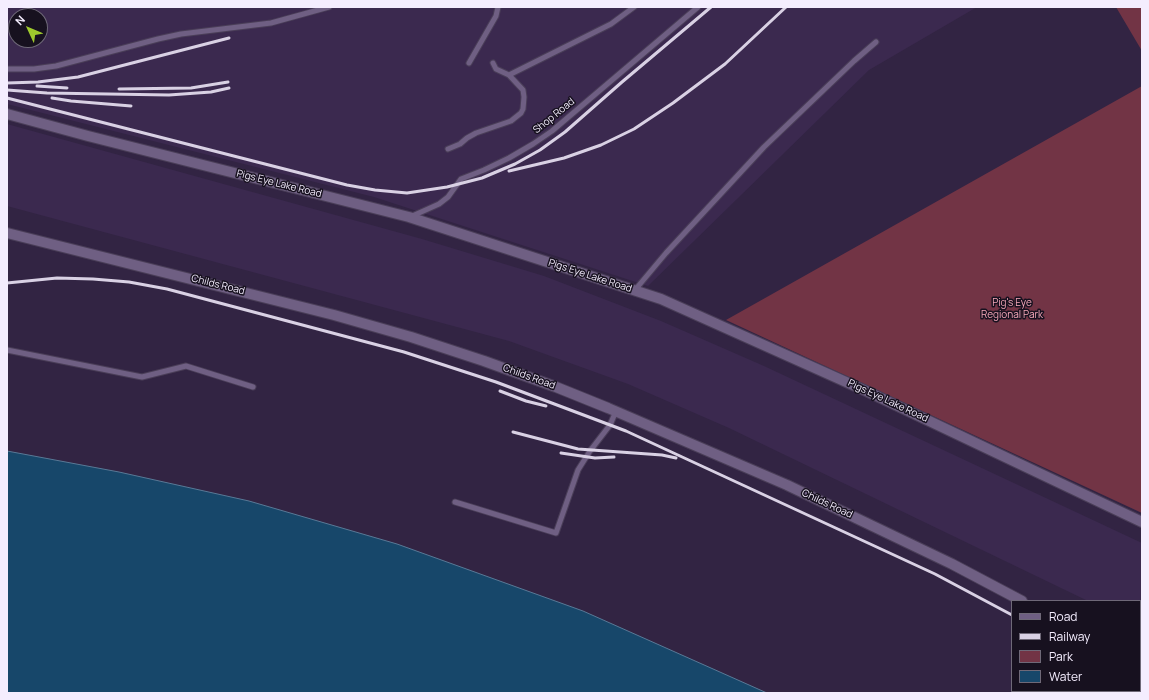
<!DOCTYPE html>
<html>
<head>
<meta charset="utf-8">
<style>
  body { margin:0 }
  #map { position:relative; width:1149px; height:700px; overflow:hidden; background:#322443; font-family:Manrope,sans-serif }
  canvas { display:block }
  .frame { position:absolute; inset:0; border:8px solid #f4edfe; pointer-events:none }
  .legend { position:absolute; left:1011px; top:600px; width:130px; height:92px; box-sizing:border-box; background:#17111f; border:1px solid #6f6978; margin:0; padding:5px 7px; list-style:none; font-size:12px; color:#f4edfe }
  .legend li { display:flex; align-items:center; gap:8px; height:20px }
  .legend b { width:20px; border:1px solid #6f6978 }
  .north { position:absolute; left:8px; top:8px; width:40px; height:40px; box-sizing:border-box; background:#17111f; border:1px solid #6f6978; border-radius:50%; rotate:314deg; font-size:11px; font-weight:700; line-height:16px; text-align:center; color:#f4edfe }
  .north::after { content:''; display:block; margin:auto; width:14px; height:18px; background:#9fca2d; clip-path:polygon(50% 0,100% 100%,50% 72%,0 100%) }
</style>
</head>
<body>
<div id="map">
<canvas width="1149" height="700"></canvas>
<div class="frame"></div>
<ul class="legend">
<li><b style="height:5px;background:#6f5f83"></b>Road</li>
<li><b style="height:5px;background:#d9d1e4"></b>Railway</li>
<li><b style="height:11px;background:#723445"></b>Park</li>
<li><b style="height:11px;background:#17476a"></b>Water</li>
</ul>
<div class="north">N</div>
</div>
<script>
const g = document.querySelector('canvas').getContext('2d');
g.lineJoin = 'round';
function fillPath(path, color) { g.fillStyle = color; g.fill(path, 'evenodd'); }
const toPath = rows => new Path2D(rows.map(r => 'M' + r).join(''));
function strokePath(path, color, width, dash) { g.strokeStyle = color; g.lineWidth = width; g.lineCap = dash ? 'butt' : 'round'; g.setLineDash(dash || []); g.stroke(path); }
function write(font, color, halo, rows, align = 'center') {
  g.font = font + ' Manrope,sans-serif'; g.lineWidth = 3; g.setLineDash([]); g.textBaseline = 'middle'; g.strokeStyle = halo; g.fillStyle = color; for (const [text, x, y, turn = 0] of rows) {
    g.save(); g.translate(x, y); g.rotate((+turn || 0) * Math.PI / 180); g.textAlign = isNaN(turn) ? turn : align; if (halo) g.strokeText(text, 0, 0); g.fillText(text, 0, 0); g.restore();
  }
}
fillPath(toPath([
  [7,7,977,7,869,70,648,286,374,197,7,104],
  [16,16,40,16,40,40,16,40],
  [7,124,422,239,544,276,661,321,764,366,1142,543,1142,627,1140,626,1140,601,1088,601,729,428,628,384,509,341,7,206]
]), '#3b294f');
fillPath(toPath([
  [1116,7,1142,7,1142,51],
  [1142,86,1142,513,726,320]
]), '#723445');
const water = toPath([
  [7,451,119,472,249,501,397,544,583,611,767,693,7,693,7,451]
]);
fillPath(water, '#17476a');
strokePath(water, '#597996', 1);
const service = toPath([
  [469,63,496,16,498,7],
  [7,69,34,69,56,66,158,39,181,34,271,23,329,7],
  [509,75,611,24,634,7],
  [448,149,460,144,467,138,476,133,511,121,521,113,523,109,524,97,523,90,509,75,496,69,493,63],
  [410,217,439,204,448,197,461,179,484,170,509,158,533,144,552,131,698,7],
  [635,290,666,253,764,147,854,61,876,42],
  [7,350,142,377,186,366,253,387],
  [455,502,556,533,578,470,590,451,610,425,616,411]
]);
const minor = toPath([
  [7,114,88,136,409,217,661,299,864,390,1142,522],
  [7,233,334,315,411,337,484,361,556,387,608,408,787,485,952,564,1022,601],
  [1140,665,1142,666]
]);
strokePath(service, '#4a3e58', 7);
strokePath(minor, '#4a3e58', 12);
strokePath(service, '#6f5f83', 5);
strokePath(minor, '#6f5f83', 10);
strokePath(toPath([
  [7,83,38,82,78,77,229,38],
  [37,86,67,88],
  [119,89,191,88,228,82],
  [7,90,47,93,169,95,211,92,229,88],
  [7,98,347,185,375,190,407,193,447,187,482,178,515,164,540,150,565,132,622,82,711,7],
  [52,98,71,101,131,106],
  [509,171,564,158,601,145,634,129,673,103,725,64,786,7],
  [7,283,57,278,93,279,129,282,167,289,404,352,496,382,626,431,935,574,1012,615],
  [500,391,526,401,546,406],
  [513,432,578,449,662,455,676,458],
  [561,453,595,458,614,457],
  [1140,684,1142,685]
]), '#d9d1e4', 3);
write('10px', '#f4edfe', '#17111f', [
  ["Shop Road",554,116,-39],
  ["Pigs Eye Lake Road",279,184,14],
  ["Pigs Eye Lake Road",590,276,18],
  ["Childs Road",218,285,14],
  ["Childs Road",529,377,20],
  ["Pigs Eye Lake Road",888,401,25],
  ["Childs Road",827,504,25]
]);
write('10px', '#f8a8ba', '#17111f', [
  ["Pig's Eye",1012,303],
  ["Regional Park",1012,315]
]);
</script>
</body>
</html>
